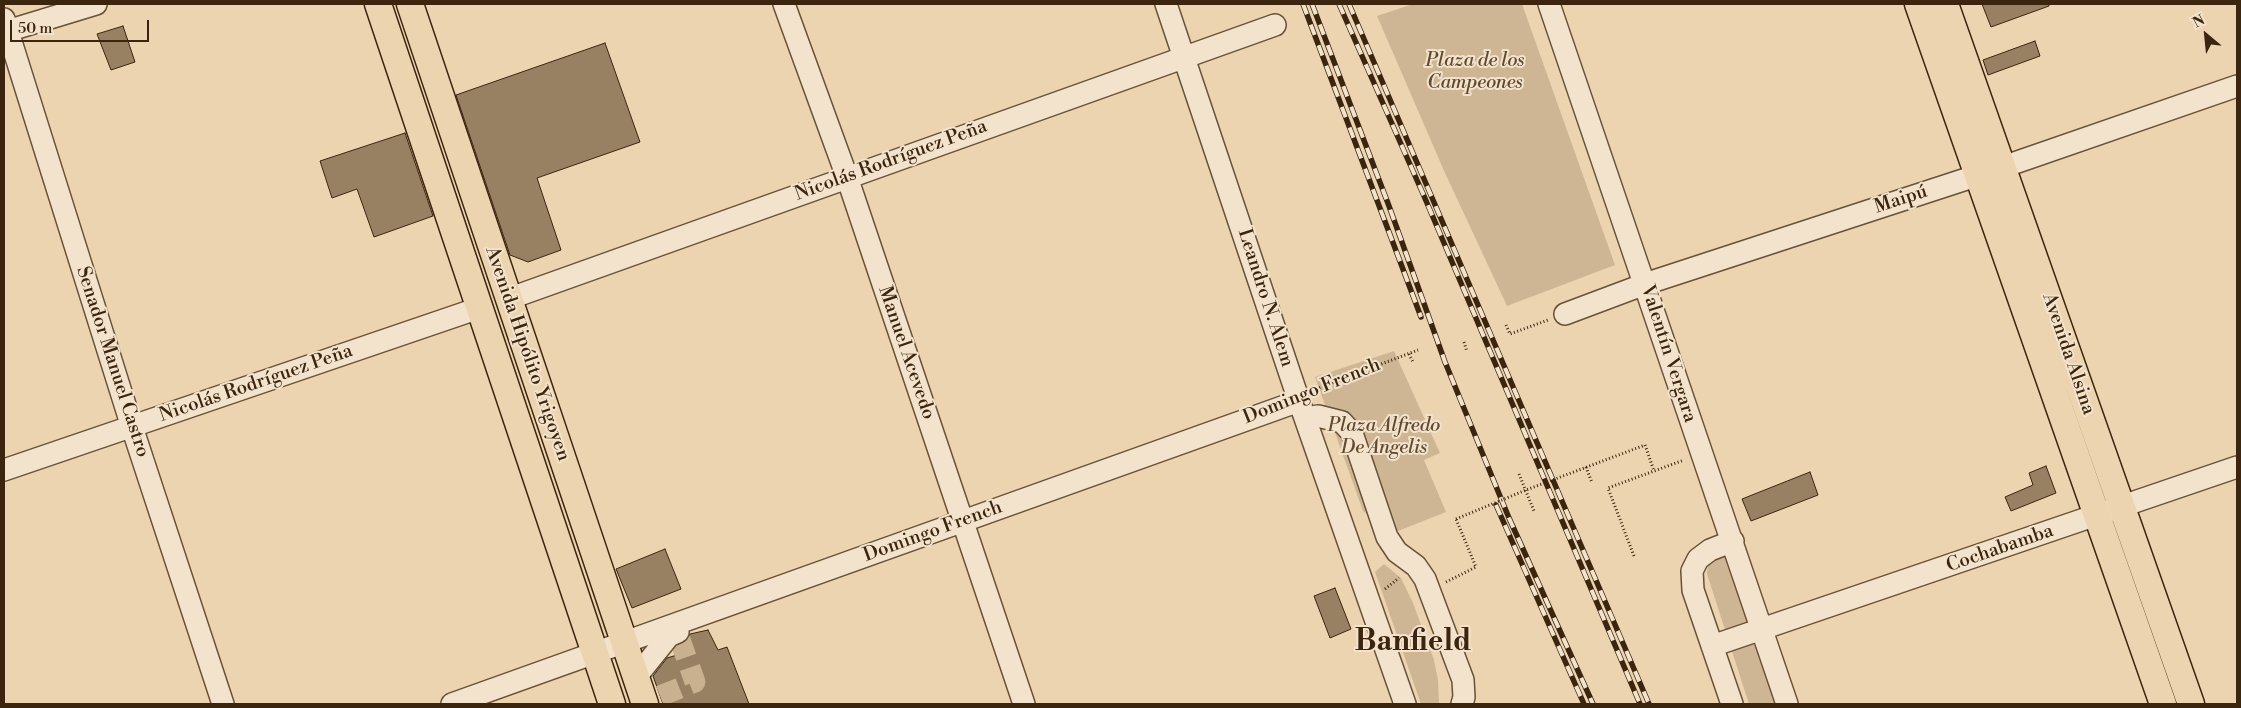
<!DOCTYPE html>
<html>
<head>
<meta charset="utf-8">
<style>
  body { margin:0 }
  #map { position:relative; width:2241px; height:708px; overflow:hidden; background:#ecd4b0; font-family:"Libre Bodoni",serif }
  canvas { display:block }
  .frame { position:absolute; inset:0; border:5px solid #3c250f; pointer-events:none }
  .north { position:absolute; left:2181px; top:10px; width:50px; height:50px; -webkit-text-stroke:4px #f3e3cc; paint-order:stroke; rotate:332deg; font-size:14px; font-weight:700; line-height:20px; text-align:center; color:#3c250f }
  .north::after { content:''; display:block; margin:auto; width:18px; height:22px; background:#3c250f; clip-path:polygon(50% 0,100% 100%,50% 72%,0 100%) }
  .scale { position:absolute; left:10px; top:20px; width:139px; height:22px; box-sizing:border-box; border:2px solid #3c250f; border-top:0; padding-left:6px; font-size:15px; line-height:18px; white-space:nowrap; color:#3c250f; -webkit-text-stroke:4px #f3e3cc; paint-order:stroke }
</style>
</head>
<body>
<div id="map">
<canvas width="2241" height="708"></canvas>
<div class="frame"></div>
<div class="north">N</div>
<div class="scale">50 m</div>
</div>
<script>
const g = document.querySelector('canvas').getContext('2d');
g.lineJoin = 'round';
function fillPath(path, color) { g.fillStyle = color; g.fill(path, 'evenodd'); }
const toPath = rows => new Path2D(rows.map(r => 'M' + r).join(''));
function strokePath(path, color, width, dash) { g.strokeStyle = color; g.lineWidth = width; g.lineCap = dash ? 'butt' : 'round'; g.setLineDash(dash || []); g.stroke(path); }
function write(font, color, halo, rows, align = 'center') {
  g.font = font + ' "Libre Bodoni",serif'; g.lineWidth = 4; g.setLineDash([]); g.textBaseline = 'middle'; g.strokeStyle = halo; g.fillStyle = color; for (const [text, x, y, turn = 0] of rows) {
    g.save(); g.translate(x, y); g.rotate((+turn || 0) * Math.PI / 180); g.textAlign = isNaN(turn) ? turn : align; if (halo) g.strokeText(text, 0, 0); g.fillText(text, 0, 0); g.restore();
  }
}
fillPath(toPath([
  [1413,4,1522,4,1615,265,1507,306,1445,173,1377,16],
  [1394,351,1440,453,1424,460,1446,512,1393,533,1363,511,1315,377],
  [1724,557,1730,561,1777,704,1749,704,1707,574,1708,564,1715,558],
  [1384,564,1401,578,1413,603,1434,660,1438,680,1439,704,1421,704,1375,572]
]), '#ceb695');
const building = toPath([
  [1982,4,2049,4,2049,6,1991,27,1982,4],
  [123,26,135,62,111,70,97,34,123,26],
  [2035,41,2040,56,1988,75,1983,60,2035,41],
  [605,43,640,142,537,178,561,250,528,262,510,255,456,95,605,43],
  [405,133,433,216,374,237,357,189,332,198,320,161,405,133],
  [2046,466,2056,493,2011,511,2005,497,2033,485,2029,473,2046,466],
  [1810,472,1818,495,1751,521,1742,499,1810,472],
  [665,549,681,589,632,608,616,569,665,549],
  [1335,588,1351,629,1330,638,1314,596,1335,588],
  [708,630,718,650,727,647,749,704,663,704,653,676,667,658,677,655,674,649,688,640,690,634,708,630]
]);
fillPath(building, '#988063');
strokePath(building, '#3c250f', 1);
strokePath(toPath([
  [660,696,695,682,679,637]
]), '#c9b190', 21, [21, 11]);
const minor = toPath([
  [784,4,847,177,1024,704],
  [1166,4,1299,401,1405,704],
  [1549,4,1787,704],
  [4,19,132,427,223,704],
  [4,32,96,4],
  [508,299,1275,25],
  [1565,314,1645,284,2003,167,2237,86],
  [1305,418,1318,416,1342,422,1352,433,1387,537,1397,552,1416,566,1425,579,1463,680,1464,697,1462,704],
  [4,470,479,308],
  [1712,646,2237,467],
  [636,677,669,636,678,632],
  [452,704,1299,401],
  [1732,704,1693,590,1692,571,1698,559,1710,550,1733,541]
]);
const major = toPath([
  [378,4,612,704],
  [410,4,645,704],
  [1918,4,2163,704],
  [1945,4,2191,704]
]);
strokePath(minor, '#685137', 24);
strokePath(major, '#3c250f', 29);
strokePath(toPath([
  [1506,325,1510,334,1548,320],
  [1464,342,1467,352],
  [1409,354,1413,362],
  [1316,389,1418,350],
  [1645,445,1654,471],
  [1586,467,1592,483],
  [1519,474,1534,511],
  [1634,556,1608,488,1684,460],
  [1446,582,1476,567,1456,519],
  [1385,589,1399,578]
]), '#3c250f', 3, [1, 2.5]);
strokePath(minor, '#f3e3cc', 21);
strokePath(major, '#ecd4b0', 26);
const rail = toPath([
  [1303,4,1421,317],
  [1312,4,1389,206,1445,362,1509,518,1593,704],
  [1339,4,1424,196,1640,704],
  [1349,4,1649,704],
  [1496,505,1584,704]
]);
strokePath(rail, '#3c250f', 5.5);
strokePath(rail, '#f3e3cc', 4, [11]);
strokePath(toPath([
  [1456,519,1526,490,1645,445]
]), '#3c250f', 3, [1, 2.5]);
write('italic 19px', '#604930', '#f3e3cc', [
  ["Plaza de los",1475,61],
  ["Campeones",1475,83],
  ["Plaza Alfredo",1384,426],
  ["De Angelis",1384,448]
]);
write('19px', '#3c250f', '#f3e3cc', [
  ["Nicolás Rodríguez Peña",891,161,-20],
  ["Maipú",1901,200,-18],
  ["Leandro N. Alem",1265,298,72],
  ["Manuel Acevedo",906,353,71],
  ["Avenida Hipólito Yrigoyen",527,354,71],
  ["Valentín Vergara",1668,354,72],
  ["Avenida Alsina",2068,354,71],
  ["Senador Manuel Castro",112,362,72],
  ["Nicolás Rodríguez Peña",256,384,-19],
  ["Domingo French",1312,392,-22],
  ["Domingo French",933,532,-20],
  ["Cochabamba",2000,549,-19]
]);
write('bold 29px', '#3c250f', '#f3e3cc', [
  ["Banfield",1413,643]
]);
</script>
</body>
</html>
